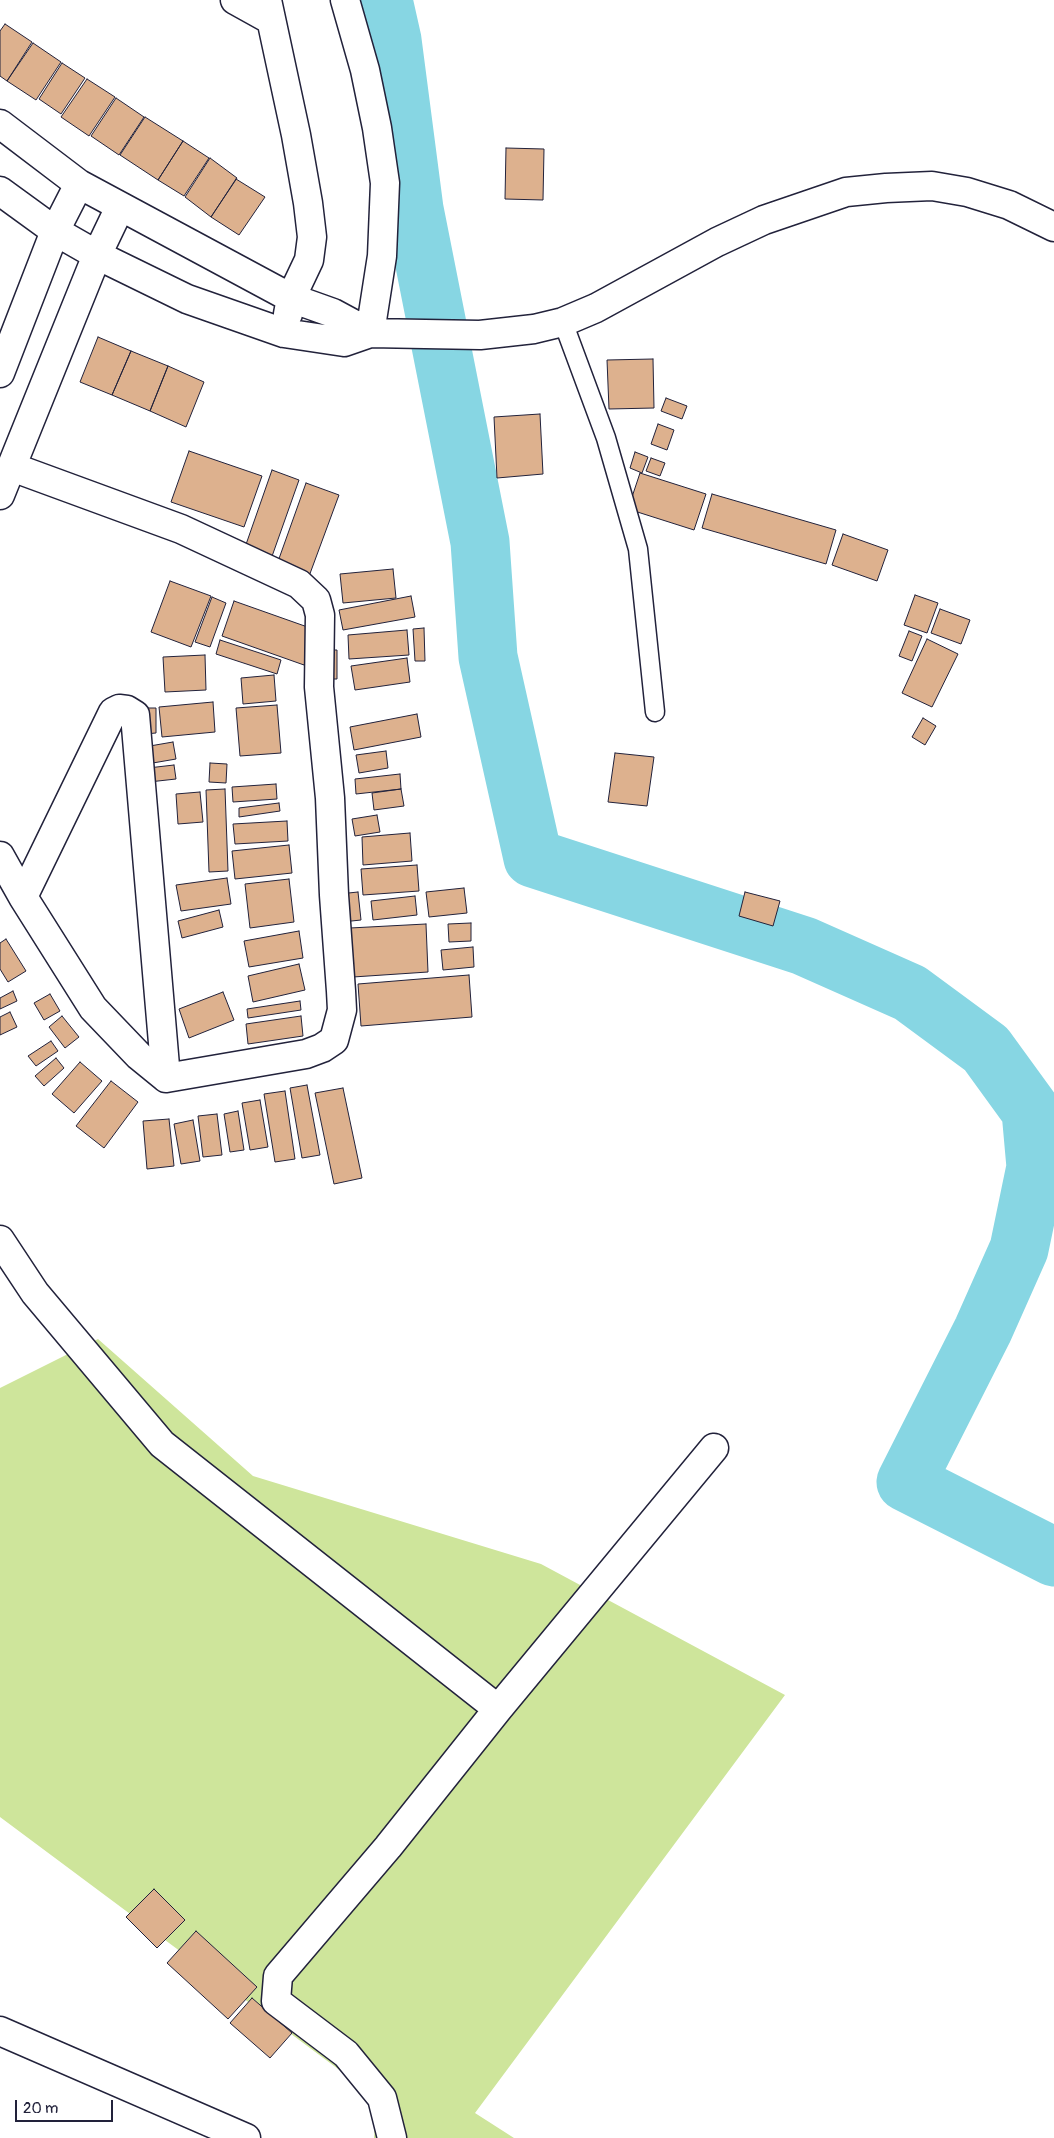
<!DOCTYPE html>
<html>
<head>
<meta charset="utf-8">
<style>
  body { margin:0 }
  #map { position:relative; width:1054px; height:2138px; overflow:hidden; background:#fff; font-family:Pangolin,sans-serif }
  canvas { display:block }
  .scale { position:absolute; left:15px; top:2100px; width:98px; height:22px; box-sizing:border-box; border:2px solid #22223b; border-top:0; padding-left:6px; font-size:15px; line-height:18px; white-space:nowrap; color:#22223b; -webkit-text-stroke:4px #fff; paint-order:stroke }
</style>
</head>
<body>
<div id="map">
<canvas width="1054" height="2138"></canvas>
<div class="scale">20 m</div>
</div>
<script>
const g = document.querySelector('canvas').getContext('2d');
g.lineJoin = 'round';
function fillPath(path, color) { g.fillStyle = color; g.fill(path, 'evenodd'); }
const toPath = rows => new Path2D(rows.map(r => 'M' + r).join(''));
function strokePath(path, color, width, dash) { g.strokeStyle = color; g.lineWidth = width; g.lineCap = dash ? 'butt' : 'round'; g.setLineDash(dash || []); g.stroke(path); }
fillPath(toPath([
  [98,1339,253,1476,541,1564,785,1695,475,2113,514,2138,374,2138,377,2098,0,1817,0,1388]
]), '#cee59b');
strokePath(toPath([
  [383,0,392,40,414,209,480,542,488,657,533,858,804,946,910,993,986,1049,1031,1111,1036,1167,1019,1249,983,1330,906,1482,1054,1557]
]), '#87d6e3', 59);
const building = toPath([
  [5,24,32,42,7,81,0,76,0,31,5,24],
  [33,43,61,62,36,100,7,81,33,43],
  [62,63,85,78,61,114,39,99,62,63],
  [87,79,115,97,89,136,61,117,87,79],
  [116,98,144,117,119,155,91,136,116,98],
  [145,117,183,141,158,180,120,155,145,117],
  [183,141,209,158,184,196,158,180,183,141],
  [506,148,544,149,543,200,505,199,506,148],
  [210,158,237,178,211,217,185,197,210,158],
  [236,179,265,197,239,235,211,217,236,179],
  [98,337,131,351,112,395,80,382,98,337],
  [131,351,168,366,150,411,112,395,131,351],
  [653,359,654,408,609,409,607,360,653,359],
  [168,366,204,382,186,427,150,411,168,366],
  [666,398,687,406,682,419,661,411,666,398],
  [540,414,543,474,497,478,494,417,540,414],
  [658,424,674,430,667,450,651,444,658,424],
  [189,451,262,476,244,527,171,502,189,451],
  [635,452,648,457,642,473,630,468,635,452],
  [651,458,665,463,660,476,646,471,651,458],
  [272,470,299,480,270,562,243,553,272,470],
  [640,473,706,494,694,530,628,509,640,473],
  [306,483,339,495,308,579,276,567,306,483],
  [712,494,836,530,826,564,702,528,712,494],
  [843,534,888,550,877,581,832,565,843,534],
  [393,569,396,598,343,603,340,574,393,569],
  [170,581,211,596,191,647,151,632,170,581],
  [915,595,938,603,927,633,904,625,915,595],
  [411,596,415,617,343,630,339,610,411,596],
  [212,597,226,603,210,647,195,642,212,597],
  [234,601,316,630,304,665,222,636,234,601],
  [940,609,970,620,961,644,931,633,940,609],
  [424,628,425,661,415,661,413,629,424,628],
  [407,630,409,655,349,659,348,635,407,630],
  [909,631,922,636,912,661,899,656,909,631],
  [927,639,958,654,932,707,902,693,927,639],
  [220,640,281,660,277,674,216,654,220,640],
  [321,650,337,650,337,679,321,679,321,650],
  [205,655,206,690,165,692,163,657,205,655],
  [407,658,410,682,355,690,351,666,407,658],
  [274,675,276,701,243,704,241,678,274,675],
  [213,702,215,732,162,737,159,707,213,702],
  [277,705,281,753,240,756,236,708,277,705],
  [144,708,156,708,156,733,144,734,144,708],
  [417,714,421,737,354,750,350,727,417,714],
  [923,718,936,726,925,745,912,737,923,718],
  [173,742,176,759,147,764,144,747,173,742],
  [386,751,388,768,359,773,356,755,386,751],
  [615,753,654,757,647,806,608,802,615,753],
  [210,763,227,764,226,783,209,782,210,763],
  [174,765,176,779,149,782,148,768,174,765],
  [400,774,401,789,356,794,355,779,400,774],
  [276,784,277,799,233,802,232,787,276,784],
  [225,789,228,871,209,872,206,790,225,789],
  [401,789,404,806,374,810,372,793,401,789],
  [200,792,203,822,178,824,176,794,200,792],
  [279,803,280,811,239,817,239,808,279,803],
  [377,815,380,832,355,836,352,819,377,815],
  [287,821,288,841,235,844,233,824,287,821],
  [410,833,412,861,363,865,362,837,410,833],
  [289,845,292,873,235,879,232,851,289,845],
  [417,865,419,891,363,895,361,869,417,865],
  [227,878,231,904,181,911,176,885,227,878],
  [289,879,294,922,250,928,245,884,289,879],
  [464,888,467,913,429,917,426,892,464,888],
  [358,892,361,920,342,922,339,894,358,892],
  [745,892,780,901,773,926,739,916,745,892],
  [415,896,417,915,373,920,371,901,415,896],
  [219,910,223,927,182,938,178,921,219,910],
  [471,923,471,941,449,942,448,924,471,923],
  [426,924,428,972,353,977,350,928,426,924],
  [299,931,303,958,249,967,244,941,299,931],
  [6,939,26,971,8,982,0,969,0,943,6,939],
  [473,947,474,967,443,970,441,950,473,947],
  [299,964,305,990,253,1002,248,976,299,964],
  [469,975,472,1017,361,1026,358,984,469,975],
  [13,991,17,1001,0,1009,0,998,13,991],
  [223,992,234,1020,189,1038,179,1009,223,992],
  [50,994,60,1011,44,1020,34,1003,50,994],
  [300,1001,301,1010,248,1018,247,1009,300,1001],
  [10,1012,17,1027,0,1035,0,1017,10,1012],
  [62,1016,79,1037,65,1048,49,1027,62,1016],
  [301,1016,303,1036,248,1044,246,1024,301,1016],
  [51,1041,58,1051,36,1066,28,1056,51,1041],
  [56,1058,64,1068,44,1086,35,1076,56,1058],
  [80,1062,102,1081,74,1113,52,1094,80,1062],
  [111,1081,138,1102,104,1148,76,1126,111,1081],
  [307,1085,320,1155,302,1158,290,1088,307,1085],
  [343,1088,362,1178,334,1184,315,1093,343,1088],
  [285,1091,295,1159,275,1162,264,1094,285,1091],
  [260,1100,268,1147,250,1150,242,1103,260,1100],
  [238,1111,244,1150,230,1152,224,1114,238,1111],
  [217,1114,222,1155,203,1157,198,1116,217,1114],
  [169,1119,174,1166,147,1169,143,1121,169,1119],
  [193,1120,200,1161,181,1164,174,1124,193,1120],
  [154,1889,185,1920,157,1948,126,1917,154,1889],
  [196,1931,257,1987,228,2019,167,1963,196,1931],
  [252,1998,292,2033,270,2058,230,2023,252,1998]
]);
fillPath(building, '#ddb18e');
strokePath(building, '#22223b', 1);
const service = toPath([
  [563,322,606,438,638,549,655,712]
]);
const minor = toPath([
  [235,0,271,20],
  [267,0,296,135,308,203,312,237,309,260,291,298,288,314],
  [345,0,365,70,377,128,385,183,382,256,370,333],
  [0,124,79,184,291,298,333,313,370,333],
  [0,191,55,231,97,255,187,299,284,333,344,342,370,333,480,335,534,329,563,322,596,308,717,242,764,220,846,192,886,188,932,186,967,192,1009,205,1054,227],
  [0,373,55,231,79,184],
  [0,495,97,255,120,207],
  [0,856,23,897,93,1008,139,1056,166,1078,306,1054,322,1048,334,1040,342,1010,341,991,334,895,330,798,319,687,320,615,316,600,299,584,181,529,12,467],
  [23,897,113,712,119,709,127,710,135,715,166,1078],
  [0,1240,35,1293,162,1444,498,1709],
  [0,2031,246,2138],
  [392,2138,382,2098,346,2054,276,2001,278,1976,388,1847,498,1709,714,1448]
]);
strokePath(service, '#22223b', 21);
strokePath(minor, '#22223b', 31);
strokePath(service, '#fff', 18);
strokePath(minor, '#fff', 28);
</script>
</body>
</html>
